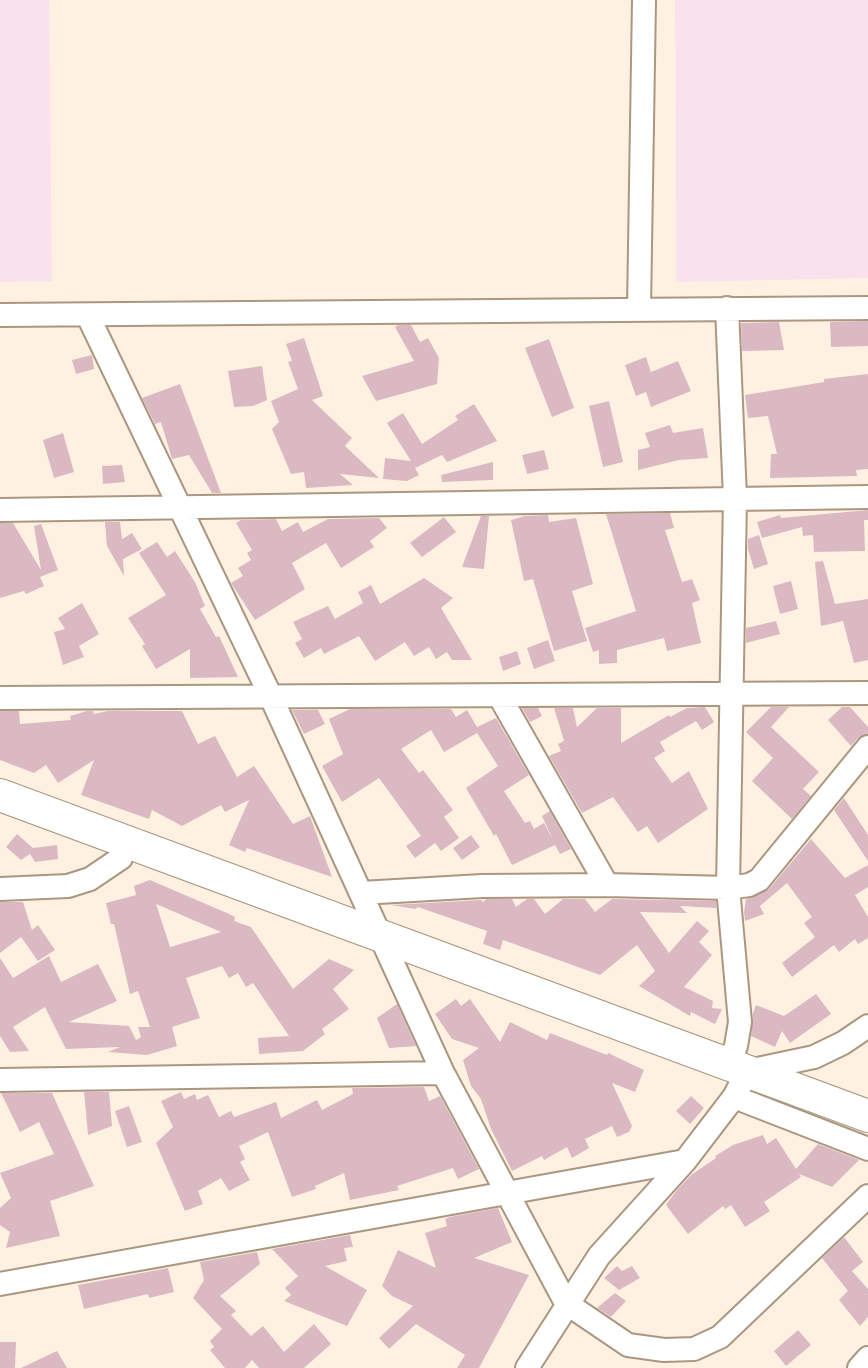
<!DOCTYPE html>
<html>
<head>
<meta charset="utf-8">
<style>
  body { margin:0 }
  canvas { display:block; background:#fef1e2 }
</style>
</head>
<body>
<canvas width="868" height="1368"></canvas>
<script>
const g = document.querySelector('canvas').getContext('2d');
g.lineJoin = 'round';
function fillPath(path, color) { g.fillStyle = color; g.fill(path, 'evenodd'); }
const toPath = rows => new Path2D(rows.map(r => 'M' + r).join(''));
function strokePath(path, color, width, dash) { g.strokeStyle = color; g.lineWidth = width; g.lineCap = dash ? 'butt' : 'round'; g.setLineDash(dash || []); g.stroke(path); }
fillPath(toPath([
  [0,0,49,0,52,281,0,282],
  [675,0,868,0,868,278,676,282]
]), '#f9e2ee');
fillPath(toPath([
  [868,321,868,346,831,347,830,322],
  [779,322,784,350,742,351,741,323],
  [398,325,411,325,420,342,428,338,439,358,437,384,376,401,362,376,414,361,395,327],
  [304,338,323,396,312,400,352,438,345,446,379,478,340,474,353,485,306,488,304,472,291,474,272,429,279,422,271,401,298,389,288,362,292,361,286,344],
  [549,339,574,408,552,417,525,348],
  [92,355,94,369,76,374,72,360],
  [646,357,651,372,678,361,691,391,651,407,646,392,636,396,625,365],
  [262,366,267,400,253,406,234,407,228,371],
  [868,374,868,469,856,470,857,476,770,478,771,454,777,454,768,416,748,418,745,395,824,382,824,379],
  [180,384,221,493,212,493,189,455,172,459,161,422,155,424,142,398],
  [609,401,623,462,603,467,589,406],
  [474,404,497,441,447,462,442,455,415,468,419,475,407,481,383,479,385,458,411,461,387,423,403,413,422,444,458,420,455,416],
  [670,425,673,433,703,428,708,458,679,460,638,470,638,450,650,447,645,433],
  [63,433,74,472,54,478,43,440],
  [544,450,549,469,527,474,522,455],
  [493,462,493,480,442,482,441,475],
  [122,465,125,482,103,484,102,466],
  [868,510,868,520,864,520,865,551,814,552,813,535,803,536,802,527,762,538,757,522,780,515,781,518],
  [670,513,674,528,665,530,682,582,692,579,700,600,692,603,701,643,667,651,664,638,617,650,617,663,599,664,599,650,593,652,585,628,636,611,606,514],
  [548,515,549,522,576,518,593,584,572,591,587,641,554,651,533,579,524,581,511,520,525,516],
  [481,516,489,516,484,569,462,567],
  [444,517,456,532,422,557,410,543],
  [379,518,387,528,370,541,374,547,341,568,326,543,292,563,305,589,255,620,231,583,243,576,238,568,251,560,247,553,252,550,236,523,241,520,276,519,282,531,298,522,303,532,328,519],
  [105,522,120,522,122,539,132,533,142,549,123,559,124,576,107,546],
  [0,523,13,523,41,570,34,526,41,524,58,570,40,577,44,586,26,594,24,591,0,598],
  [759,535,768,564,754,569,748,549,748,539],
  [157,542,167,557,175,551,195,582,205,606,200,609,216,637,219,636,238,677,190,678,190,649,156,669,142,646,145,644,128,618,166,595,139,553],
  [823,561,835,604,868,599,868,660,854,663,843,621,821,626,815,562],
  [424,578,453,598,441,608,472,660,452,660,447,652,436,659,429,647,414,656,405,642,375,661,359,636,324,654,321,648,304,658,295,643,302,639,293,622,328,606,335,619,363,603,358,592,371,585,380,604],
  [791,581,798,609,780,614,773,586],
  [82,603,99,634,79,646,84,657,63,665,54,632,65,629,58,618],
  [776,621,780,634,746,643,746,628],
  [548,640,555,661,534,669,527,648],
  [517,651,521,664,503,671,499,657],
  [705,707,714,722,702,730,696,721,660,742,665,751,654,758,672,783,689,771,708,809,658,843,647,826,638,832,613,797,582,813,549,756,561,751,558,744,564,741,554,708,573,708,577,727,597,708,621,708,621,743,669,715,670,717,687,708],
  [771,707,789,707,771,727,819,772,803,789,811,796,792,819,752,781,773,758,746,732],
  [842,707,850,707,868,727,868,734,858,738,851,746,828,720],
  [522,708,538,708,542,716,530,722],
  [350,709,451,709,456,717,467,710,477,727,496,718,529,775,504,791,525,823,530,821,534,829,544,823,553,840,542,816,550,811,571,849,560,854,555,845,512,865,496,834,494,836,466,788,498,766,477,733,444,752,431,730,401,749,419,773,423,770,453,810,444,817,459,838,441,851,435,843,415,858,406,846,421,836,379,778,342,802,322,766,343,754,329,719],
  [292,710,318,710,325,724,304,734],
  [0,711,19,711,20,724,71,720,70,716,87,711,93,711,94,714,108,711,182,711,198,744,215,736,237,777,254,766,293,824,310,816,332,877,247,848,245,852,229,845,249,800,225,812,221,805,182,826,152,810,149,819,81,795,94,760,58,783,46,765,34,773,0,760],
  [844,798,868,835,868,861,834,810],
  [17,834,33,848,57,845,58,859,35,862,30,854,21,860,6,847],
  [471,835,480,847,462,860,453,848],
  [811,839,845,878,868,865,868,887,855,895,868,917,868,938,858,944,855,939,839,952,834,945,792,977,782,963,815,937,804,923,812,917,787,883,760,906,764,914,745,921,744,912,746,899,769,889],
  [150,880,227,913,235,917,234,921,251,927,293,989,329,959,354,970,333,989,349,1009,322,1029,325,1034,303,1051,259,1054,258,1038,289,1036,253,983,246,987,238,973,229,978,222,966,186,978,200,1018,172,1027,177,1046,147,1055,108,1052,120,1047,66,1049,45,1007,13,1027,29,1051,10,1052,0,1036,0,958,13,978,49,956,61,982,98,964,117,1001,69,1022,129,1026,136,1040,141,1037,138,1027,150,1027,138,991,130,994,114,924,111,924,106,903,136,895,134,886],
  [156,904,221,932,170,947],
  [486,899,512,899,516,907,527,899,534,899,545,914,563,899,585,899,595,912,612,899,716,901,716,908,680,906,687,913,640,912,669,953,697,921,709,931,699,942,712,955,684,987,713,1001,712,1008,722,1009,715,1024,691,1012,690,1016,639,986,655,971,637,945,600,975,503,940,500,950,483,944,487,931,418,907,415,909,391,905,481,900,483,902],
  [0,902,23,902,32,930,38,925,55,950,38,961,21,937,0,953],
  [816,994,831,1014,790,1043,782,1031,775,1047,751,1036,753,1013,756,1005,784,1016],
  [456,999,461,1006,470,999,500,1042,510,1022,547,1040,550,1033,607,1055,608,1053,644,1070,635,1092,612,1083,632,1126,629,1132,617,1137,612,1126,585,1139,589,1148,572,1158,567,1147,544,1160,542,1156,512,1171,491,1129,481,1099,471,1086,463,1060,479,1048,452,1039,435,1014],
  [397,1004,416,1046,389,1048,377,1018],
  [424,1087,429,1101,440,1096,479,1169,458,1179,453,1168,397,1186,399,1190,350,1200,344,1173,315,1186,316,1189,292,1197,268,1132,239,1146,245,1159,240,1162,250,1180,229,1191,221,1178,198,1191,203,1204,185,1211,156,1143,173,1127,161,1101,181,1092,184,1099,195,1094,197,1100,208,1095,219,1117,231,1111,234,1117,276,1102,281,1118,317,1100,322,1110,353,1094,352,1088],
  [84,1092,109,1092,112,1126,88,1135],
  [1,1093,52,1093,94,1186,50,1201,60,1236,6,1248,10,1232,0,1225,0,1208,11,1198,0,1173,54,1154,39,1122,20,1132],
  [691,1096,704,1108,690,1124,676,1111],
  [129,1106,142,1142,127,1147,115,1111],
  [763,1135,767,1144,776,1138,796,1169,818,1144,859,1160,832,1187,799,1174,801,1177,764,1202,770,1211,745,1227,731,1205,725,1209,723,1206,688,1234,666,1205,676,1191,691,1175,716,1158,715,1156,733,1145],
  [498,1208,512,1242,474,1258,529,1275,479,1368,457,1368,465,1355,416,1324,389,1349,379,1338,413,1306,392,1296,382,1286,398,1250,436,1268,425,1233,447,1226,445,1219,450,1217],
  [350,1235,353,1247,344,1248,347,1261,325,1266,367,1290,347,1326,284,1301,291,1295,285,1288,298,1276,272,1249],
  [844,1237,863,1262,852,1271,868,1289,868,1317,860,1326,839,1300,848,1291,822,1258],
  [257,1252,260,1264,220,1296,236,1311,231,1315,251,1336,263,1326,284,1352,314,1324,331,1344,304,1368,259,1368,252,1360,245,1368,225,1368,210,1350,214,1347,210,1341,222,1329,193,1298,204,1280,200,1262],
  [617,1266,622,1271,632,1266,640,1278,619,1290,604,1278],
  [168,1268,174,1292,149,1298,148,1294,84,1309,78,1285],
  [615,1293,626,1301,611,1317,597,1308],
  [798,1330,811,1345,786,1366,774,1351],
  [0,1342,16,1342,15,1368,0,1368],
  [57,1351,67,1368,21,1368]
]), '#dab9c3');
const street = toPath([
  [727,308,735,498,728,888,740,1022,736,1046,729,1064],
  [639,309,644,0],
  [0,315,868,308],
  [88,316,271,697,443,1073,566,1303,628,1345,664,1350,694,1349,720,1337,868,1196],
  [0,510,868,497],
  [500,697,607,885],
  [0,698,868,693],
  [0,889,68,886,90,879,121,858],
  [361,893,482,886,607,885,728,888,749,885,759,880,868,747],
  [0,1080,443,1073],
  [734,1097,868,1149],
  [0,1284,685,1161],
  [527,1368,599,1256,685,1161,734,1097,748,1071,814,1057,843,1043,868,1026],
  [859,1368,868,1358]
]);
const secondary = toPath([
  [0,795,868,1116]
]);
strokePath(street, '#ab9780', 26);
strokePath(secondary, '#ab9780', 34);
strokePath(street, '#fff', 22);
strokePath(secondary, '#fff', 32);
</script>
</body>
</html>
